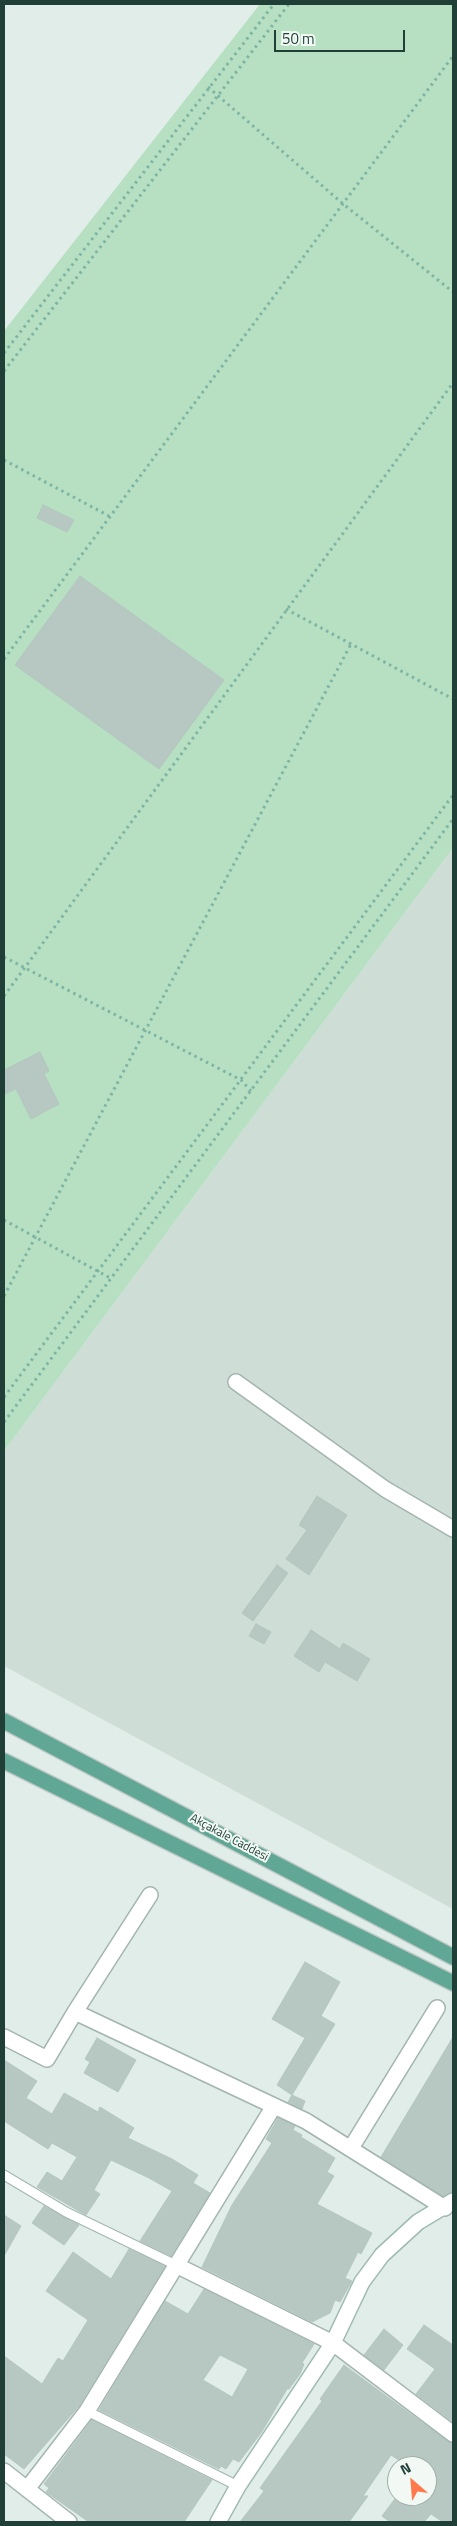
<!DOCTYPE html>
<html>
<head>
<meta charset="utf-8">
<style>
  body { margin:0 }
  #map { position:relative; width:457px; height:2526px; overflow:hidden; background:#e1ede8; font-family:"Titillium Web",sans-serif }
  canvas { display:block }
  .frame { position:absolute; inset:0; border:5px solid #1f3f37; pointer-events:none }
  .north { position:absolute; left:387px; top:2456px; width:50px; height:50px; box-sizing:border-box; background:#f2f9f5; border:1px solid #9eafa9; border-radius:50%; rotate:333deg; font-size:14px; font-weight:700; line-height:20px; text-align:center; color:#1f3f37 }
  .north::after { content:''; display:block; margin:auto; width:18px; height:22px; background:#ff794d; clip-path:polygon(50% 0,100% 100%,50% 72%,0 100%) }
  .scale { position:absolute; left:274px; top:30px; width:131px; height:22px; box-sizing:border-box; border:2px solid #1f3f37; border-top:0; padding-left:6px; font-size:15px; line-height:18px; white-space:nowrap; color:#1f3f37; -webkit-text-stroke:4px #f2f9f5; paint-order:stroke }
</style>
</head>
<body>
<div id="map">
<canvas width="457" height="2526"></canvas>
<div class="frame"></div>
<div class="north">N</div>
<div class="scale">50 m</div>
</div>
<script>
const g = document.querySelector('canvas').getContext('2d');
g.lineJoin = 'round';
function fillPath(path, color) { g.fillStyle = color; g.fill(path, 'evenodd'); }
const toPath = rows => new Path2D(rows.map(r => 'M' + r).join(''));
function strokePath(path, color, width, dash) { g.strokeStyle = color; g.lineWidth = width; g.lineCap = dash ? 'butt' : 'round'; g.setLineDash(dash || []); g.stroke(path); }
function write(font, color, halo, rows, align = 'center') {
  g.font = font + ' "Titillium Web",sans-serif'; g.lineWidth = 4; g.setLineDash([]); g.textBaseline = 'middle'; g.strokeStyle = halo; g.fillStyle = color; for (const [text, x, y, turn = 0] of rows) {
    g.save(); g.translate(x, y); g.rotate((+turn || 0) * Math.PI / 180); g.textAlign = isNaN(turn) ? turn : align; if (halo) g.strokeText(text, 0, 0); g.fillText(text, 0, 0); g.restore();
  }
}
fillPath(toPath([
  [453,848,453,1909,4,1666,4,1451]
]), '#cfddd7');
fillPath(toPath([
  [260,4,453,4,453,848,4,1451,4,331]
]), '#b7e0c3');
const building = toPath([
  [43,505,74,520,67,532,37,518,43,505],
  [80,576,224,680,159,769,15,665,80,576],
  [40,1052,49,1071,44,1074,59,1104,31,1119,16,1089,4,1094,4,1070,40,1052],
  [317,1496,347,1515,309,1575,286,1559,307,1530,299,1525,317,1496],
  [277,1565,288,1573,253,1621,242,1613,277,1565],
  [256,1624,271,1632,264,1644,249,1636,256,1624],
  [311,1630,340,1649,343,1643,370,1659,357,1681,325,1662,319,1672,294,1656,311,1630],
  [305,1962,340,1982,321,2016,335,2024,292,2095,277,2085,305,2038,272,2019,305,1962],
  [453,2037,453,2192,443,2196,381,2157,453,2037],
  [97,2038,136,2060,118,2092,84,2073,90,2062,85,2059,97,2038],
  [4,2060,37,2081,26,2098,52,2114,64,2093,98,2112,100,2107,134,2128,128,2138,172,2159,198,2175,193,2183,210,2193,171,2256,140,2241,172,2191,149,2178,111,2160,94,2190,100,2194,86,2215,37,2187,47,2172,62,2181,77,2157,52,2143,48,2149,4,2121,4,2060],
  [292,2095,305,2101,302,2109,288,2102,292,2095],
  [278,2118,295,2126,293,2130,302,2135,301,2137,335,2158,327,2172,334,2176,317,2204,372,2233,361,2254,358,2252,345,2278,352,2281,340,2302,335,2300,330,2313,312,2322,202,2267,232,2205,272,2143,266,2139,278,2118],
  [44,2206,79,2225,64,2245,32,2223,44,2206],
  [4,2215,21,2226,4,2256,4,2215],
  [129,2249,165,2266,79,2406,24,2469,4,2454,4,2356,42,2384,58,2358,63,2361,88,2320,46,2291,73,2252,111,2279,129,2249],
  [204,2289,314,2344,302,2363,304,2364,300,2374,289,2389,287,2389,261,2433,239,2462,233,2459,226,2469,221,2466,219,2469,99,2410,165,2301,188,2314,204,2289],
  [220,2355,248,2369,232,2397,203,2380,220,2355],
  [424,2325,453,2345,453,2422,416,2394,435,2369,407,2349,424,2325],
  [384,2329,403,2345,384,2370,364,2355,384,2329],
  [344,2365,447,2441,453,2443,453,2522,443,2522,431,2514,424,2522,390,2522,382,2516,397,2496,427,2496,427,2466,408,2466,391,2455,363,2496,368,2496,349,2522,240,2522,264,2491,260,2488,322,2401,320,2399,344,2365],
  [92,2420,212,2480,184,2522,89,2522,46,2492,49,2488,44,2484,92,2420]
]);
fillPath(building, '#b6c8c1');
strokePath(building, '#b3c7bf', 1);
const lane = toPath([
  [4,2175,66,2212,178,2266],
  [87,2411,238,2486]
]);
const street = toPath([
  [236,1382,385,1489,453,1529],
  [75,2012,306,2121,445,2208],
  [4,2037,47,2059,75,2012,150,1895],
  [351,2148,437,2008],
  [178,2266,333,2343,453,2434],
  [4,2471,69,2522],
  [27,2489,87,2411,274,2106]
]);
const secondary = toPath([
  [218,2522,238,2486,333,2343,362,2282,382,2255,418,2222,453,2201]
]);
const primary = toPath([
  [4,1721,453,1957],
  [4,1761,453,1983]
]);
strokePath(lane, '#a3b5af', 11);
strokePath(street, '#a3b5af', 18);
strokePath(secondary, '#9ebab0', 18);
strokePath(primary, '#c0c9c7', 18);
strokePath(toPath([
  [208,87,342,203,453,292],
  [4,353,274,4],
  [4,371,289,4],
  [4,460,109,516],
  [286,609,453,699],
  [4,659,453,56],
  [4,957,241,1080,251,1091],
  [4,996,453,383],
  [4,1220,112,1279],
  [4,1296,351,644],
  [4,1397,453,795],
  [4,1422,453,819]
]), '#7eb4a3', 3, [2.5, 4]);
strokePath(lane, '#fff', 9);
strokePath(street, '#fff', 15);
strokePath(secondary, '#fff', 15);
strokePath(primary, '#61a795', 15);
write('12px', '#1f3f37', '#f2f9f5', [
  ["Akçakale Caddesi",229,1838,28]
]);
</script>
</body>
</html>
